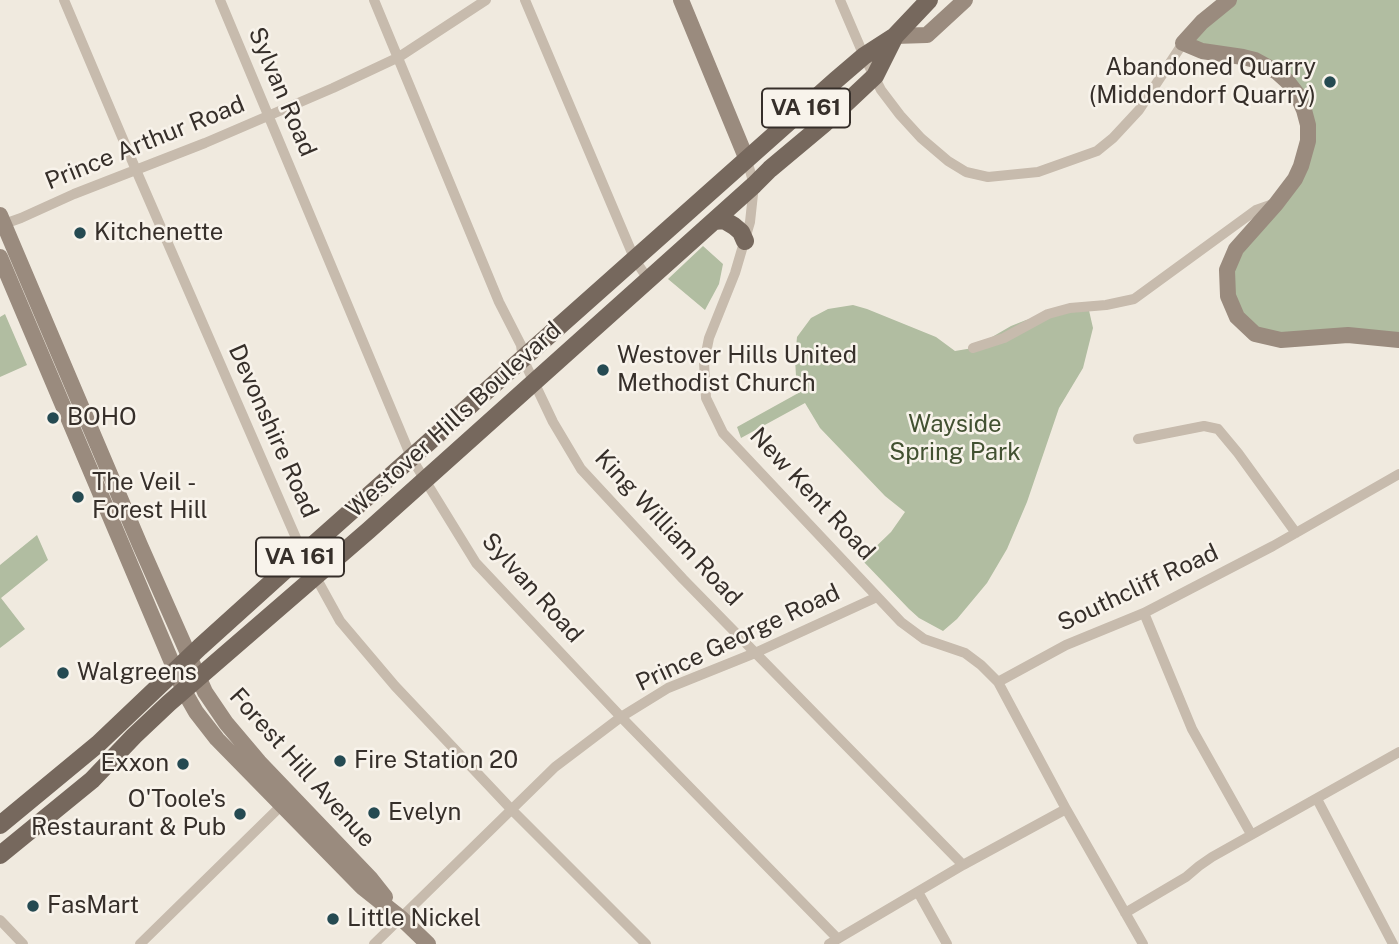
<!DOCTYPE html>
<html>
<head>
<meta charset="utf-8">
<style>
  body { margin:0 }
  canvas { display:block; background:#f0eadf }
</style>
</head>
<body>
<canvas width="1399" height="944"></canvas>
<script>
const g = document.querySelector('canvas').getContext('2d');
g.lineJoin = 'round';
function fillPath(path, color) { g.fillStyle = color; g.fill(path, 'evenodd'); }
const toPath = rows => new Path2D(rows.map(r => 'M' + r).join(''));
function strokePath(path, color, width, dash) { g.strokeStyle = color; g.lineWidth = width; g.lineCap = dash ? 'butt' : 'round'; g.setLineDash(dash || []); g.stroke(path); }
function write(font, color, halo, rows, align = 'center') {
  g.font = font + ' "Public Sans",sans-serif'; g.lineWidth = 5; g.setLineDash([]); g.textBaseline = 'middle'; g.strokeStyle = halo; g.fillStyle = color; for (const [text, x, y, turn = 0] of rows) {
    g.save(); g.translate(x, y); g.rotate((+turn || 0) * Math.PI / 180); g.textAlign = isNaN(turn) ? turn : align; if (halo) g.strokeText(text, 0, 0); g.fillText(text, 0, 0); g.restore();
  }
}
fillPath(toPath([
  [1229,0,1399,0,1399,340,1281,340,1237,317,1227,270,1288,189,1308,125,1277,72,1183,43],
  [703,246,723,264,719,284,705,310,668,279],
  [853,305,867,309,936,337,955,351,973,348,1011,326,1026,320,1088,306,1093,328,1083,368,1059,408,1027,502,1007,549,987,583,957,619,943,631,919,618,909,609,862,560,891,532,905,512,885,496,842,451,820,428,805,403,741,438,737,427,802,391,796,376,795,359,797,337,811,318,828,309],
  [5,314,27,365,0,377,0,317],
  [37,535,48,560,1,598,25,629,0,648,0,565]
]), '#b1bda1');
strokePath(toPath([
  [64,0,136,170,303,554,340,621,395,686,511,809,646,944],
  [220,0,412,459,476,563,621,717,838,939],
  [374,0,499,302,521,345,523,359,553,422,581,469,683,579,963,865],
  [525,0,635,260,648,279],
  [840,0,864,56,881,90,900,115,921,138,948,161,966,172,988,177,1038,172,1097,151,1113,138,1139,110,1183,43],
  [747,160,754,185,750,222,735,273,709,338,704,363,706,398,723,433,901,622,924,639,965,653,981,665,998,682,1066,809,1143,944],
  [4,224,21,218,74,194,205,143,333,88,399,57,486,0],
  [973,348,1004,338,1048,314,1070,308,1106,305,1134,299,1256,210,1273,204],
  [1138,439,1204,426,1218,429,1238,453,1296,533],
  [1144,613,1192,729,1251,834],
  [998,682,1066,645,1144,613,1273,546,1399,474],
  [1317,799,1393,944],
  [918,892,947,944],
  [1125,913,1186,877,1199,866,1212,857,1399,752],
  [0,920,23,944],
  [140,944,286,801],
  [374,944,555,767,621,717,668,688,755,653,877,597],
  [829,944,963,865,1066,809]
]), '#c7bbad', 10);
strokePath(toPath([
  [681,0,747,160],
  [1229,0,1202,22,1183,43,1202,51,1243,57,1255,60,1277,72,1287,81,1297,94,1304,110,1308,125,1308,141,1301,166,1295,179,1276,204,1236,249,1227,270,1228,296,1237,317,1255,334,1281,340,1348,335,1399,340],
  [895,36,927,35,965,0],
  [0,215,140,545,205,692,226,723,259,762,370,878,385,897],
  [0,257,184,691,196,712,217,739,362,887,401,918,428,944]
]), '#9a8b7e', 16);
strokePath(toPath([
  [714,221,724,220,734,226,741,232,745,241],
  [0,825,98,744,200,647,303,554,836,80,864,56,895,36,929,0],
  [0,855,92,780,134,736,169,703,369,530,754,185,770,169,825,123,875,76,895,36]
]), '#76685d', 18);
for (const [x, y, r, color] of [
  [1330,82,7,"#254a52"],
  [80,233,7,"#254a52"],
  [603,370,7,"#254a52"],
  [53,418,7,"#254a52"],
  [78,497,7,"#254a52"],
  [63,673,7,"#254a52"],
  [340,761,7,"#254a52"],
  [183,764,7,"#254a52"],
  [374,813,7,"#254a52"],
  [240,814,7,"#254a52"],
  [33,906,7,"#254a52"],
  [333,919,7,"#254a52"]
]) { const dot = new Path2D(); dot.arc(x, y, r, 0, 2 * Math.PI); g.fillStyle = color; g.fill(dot); strokePath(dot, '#f8f3eb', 2.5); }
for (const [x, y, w] of [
  [806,108,88],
  [300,557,88]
]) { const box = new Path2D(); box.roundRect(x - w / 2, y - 19.5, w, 39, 5); g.fillStyle = '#f8f3eb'; g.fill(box); strokePath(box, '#362f2a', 2); }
write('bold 23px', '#362f2a', null, [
  ["VA 161",806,108],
  ["VA 161",300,557]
]);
write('24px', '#362f2a', '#f8f3eb', [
  ["Abandoned Quarry",1316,68,"right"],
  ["(Middendorf Quarry)",1316,96,"right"],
  ["Kitchenette",94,233],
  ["Westover Hills United",617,356],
  ["Methodist Church",617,384],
  ["BOHO",67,418],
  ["The Veil -",92,483],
  ["Forest Hill",92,511],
  ["Walgreens",77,673],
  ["Fire Station 20",354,761],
  ["Exxon",169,764,"right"],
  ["O'Toole's",226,800,"right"],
  ["Restaurant & Pub",226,828,"right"],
  ["Evelyn",388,813],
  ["FasMart",47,906],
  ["Little Nickel",347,919]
], 'left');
write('24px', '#362f2a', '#f8f3eb', [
  ["Sylvan Road",282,92,67],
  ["Prince Arthur Road",145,143,-22],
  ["Westover Hills Boulevard",454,420,-42],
  ["Devonshire Road",273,431,66],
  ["New Kent Road",812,494,47],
  ["King William Road",668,528,47],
  ["Sylvan Road",532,588,48],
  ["Southcliff Road",1138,588,-25],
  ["Prince George Road",738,638,-25],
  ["Forest Hill Avenue",302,768,48]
]);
write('24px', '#425131', '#f8f3eb', [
  ["Wayside",955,425],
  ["Spring Park",955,453]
]);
</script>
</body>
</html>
